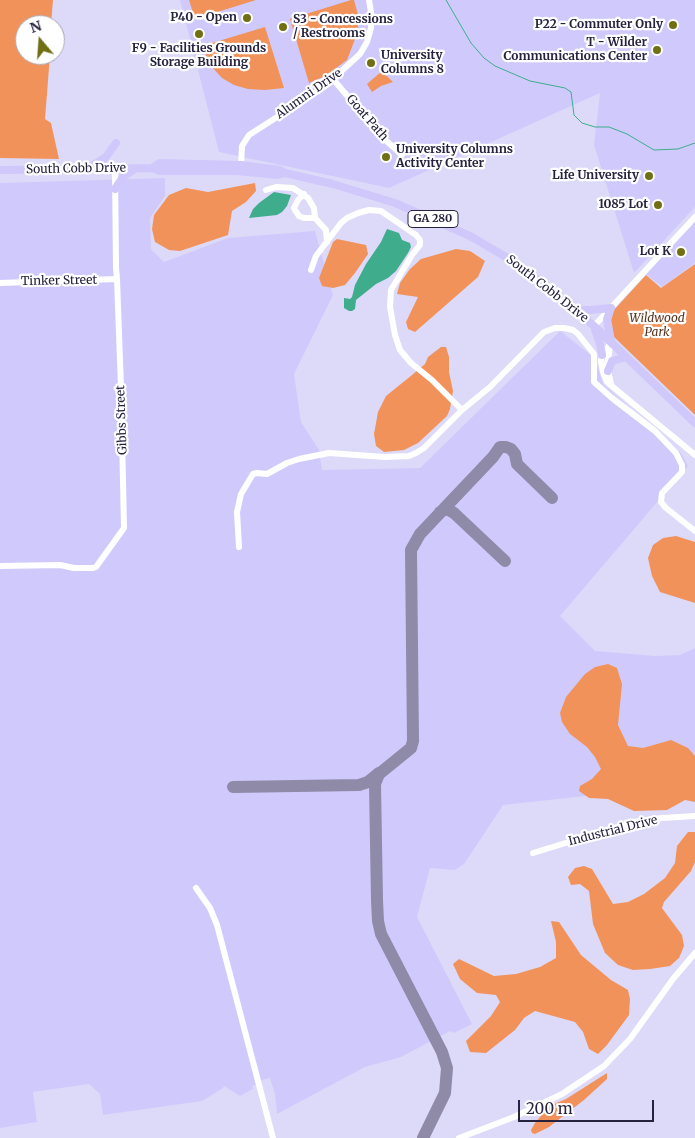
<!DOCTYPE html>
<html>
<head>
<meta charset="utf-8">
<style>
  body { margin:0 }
  #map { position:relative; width:695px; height:1138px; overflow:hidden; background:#dddaf9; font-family:Merriweather,serif }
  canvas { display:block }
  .north { position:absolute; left:15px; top:15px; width:50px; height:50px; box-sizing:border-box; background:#fff; border:1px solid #a9a7b2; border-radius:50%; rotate:342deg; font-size:14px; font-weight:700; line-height:20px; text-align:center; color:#27233f }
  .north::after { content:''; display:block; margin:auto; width:18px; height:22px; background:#6f7013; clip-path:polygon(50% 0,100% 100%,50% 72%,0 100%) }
  .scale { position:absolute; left:518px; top:1100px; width:136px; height:22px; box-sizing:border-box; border:2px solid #27233f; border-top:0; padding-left:6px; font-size:15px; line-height:18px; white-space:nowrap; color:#27233f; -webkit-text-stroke:4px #fff; paint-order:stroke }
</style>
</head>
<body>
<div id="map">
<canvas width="695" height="1138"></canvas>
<div class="north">N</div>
<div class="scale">200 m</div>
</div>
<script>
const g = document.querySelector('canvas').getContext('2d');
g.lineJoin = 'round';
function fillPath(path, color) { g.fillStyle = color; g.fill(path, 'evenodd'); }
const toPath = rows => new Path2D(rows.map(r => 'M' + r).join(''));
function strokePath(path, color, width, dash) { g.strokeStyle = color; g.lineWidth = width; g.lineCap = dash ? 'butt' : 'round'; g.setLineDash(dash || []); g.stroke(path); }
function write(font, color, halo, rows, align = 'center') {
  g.font = font + ' Merriweather,serif'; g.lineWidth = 4.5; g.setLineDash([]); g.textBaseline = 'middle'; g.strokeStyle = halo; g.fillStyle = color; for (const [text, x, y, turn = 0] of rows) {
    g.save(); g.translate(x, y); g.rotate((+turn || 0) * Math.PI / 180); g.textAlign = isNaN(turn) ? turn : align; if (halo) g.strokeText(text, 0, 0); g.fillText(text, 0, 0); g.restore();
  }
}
fillPath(toPath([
  [180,0,695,0,695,207,634,273,594,145,600,93,389,188,219,152],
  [165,178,165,196,150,218,151,249,164,262,228,238,315,231,333,295,294,374,301,422,319,450,322,470,420,468,560,331,595,358,603,384,681,453,688,466,560,616,595,651,656,656,680,655,695,648,695,784,503,805,464,864,455,870,430,868,417,917,472,1024,454,1033,450,1031,401,1057,365,1067,277,1114,275,1094,270,1078,258,1081,258,1084,252,1086,253,1089,240,1096,224,1086,223,1088,202,1101,103,1115,100,1094,89,1084,33,1092,37,1122,0,1128,0,183],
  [695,222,695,263,662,287,646,274]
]), '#d0cafc');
fillPath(toPath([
  [0,0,53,0,51,25,25,25,25,55,50,55,45,119,51,123,59,159,0,158],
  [189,0,256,0,195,19],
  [351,0,354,0,359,18,357,34,347,60,325,76,309,83,290,19],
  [265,27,284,88,265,90,248,89,234,85,222,78,211,66,202,46],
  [382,71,393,82,381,86,372,92,367,84],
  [255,183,256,191,246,202,232,211,228,235,180,251,169,250,155,242,152,229,154,215,169,195,186,188,208,192],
  [337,239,366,245,368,254,355,273,345,285,333,288,322,286,319,278,333,242],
  [456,249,470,251,485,261,478,277,415,332,408,329,406,322,418,297,397,294,400,283,410,269,421,259],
  [695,264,695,415,614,337,610,324,614,310,646,275,661,288],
  [441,347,446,347,449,357,449,372,453,391,450,409,447,416,418,443,404,450,384,452,376,446,374,434,378,412,386,396,412,375,425,364,428,357],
  [676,536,695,542,695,603,660,592,652,576,648,558,653,545,663,538],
  [608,664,617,668,622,684,618,725,628,746,643,748,671,740,688,748,695,756,695,802,685,800,667,810,634,811,608,799,589,798,579,791,580,786,592,779,601,769,595,757,587,747,570,734,562,722,560,713,566,697,585,674,595,667],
  [688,832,695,832,695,862,691,871,664,902,662,908,682,935,684,946,679,958,670,966,650,969,633,970,618,965,605,953,593,924,589,891,580,884,571,885,568,877,575,868,584,866,592,869,613,904,628,902,644,894,665,878,675,863,677,846],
  [551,921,559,922,581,955,611,980,628,990,630,999,629,1015,607,1045,598,1054,589,1049,583,1032,575,1022,535,1011,524,1018,515,1030,486,1053,470,1052,466,1041,491,1016,500,1002,496,995,477,993,460,979,453,964,459,959,494,976,516,974,540,967,556,958,556,942],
  [607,1073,607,1079,584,1100,549,1127,535,1134,532,1133,531,1130,535,1123,549,1106,566,1099]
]), '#f1925a');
fillPath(toPath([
  [274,192,291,195,287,206,282,212,277,215,249,218,253,209,259,203],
  [387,229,399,233,402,240,410,243,411,247,408,253,396,271,388,278,376,284,356,300,355,309,352,311,349,311,344,308,344,298,350,299,352,297,355,285,366,264,381,242]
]), '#3fac8c');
strokePath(toPath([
  [446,0,471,43,484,58,495,66,530,81,565,88,571,92,574,115,582,123,595,127,609,127,627,134,654,150,678,149,695,143]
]), '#3fac8c', 1);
strokePath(toPath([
  [440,512,447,509,454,513,505,561],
  [233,787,359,785,368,782,379,773],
  [423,1138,445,1093,447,1068,442,1052,381,934,378,921,377,900,375,784,379,774,411,748,413,741,411,550,420,534,493,457,500,447,506,447,511,449,515,454,517,464,552,498]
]), '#8e8aa8', 12);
strokePath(toPath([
  [333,79,381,136,402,155],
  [241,165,242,146,249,135,324,87,360,54,367,42,371,28,371,12,369,0],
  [266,190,276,187,293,188,308,198,314,208,315,218],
  [304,194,298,200,294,208,295,210,299,216,304,218,315,218,326,230,327,242],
  [311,270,316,256,341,223,347,218,358,213,369,210,381,211,416,235,420,240,420,245,412,255,391,290,390,307,395,335,400,350,411,363,432,380,462,410],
  [0,283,117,279],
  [594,326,695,217],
  [611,343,602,355,601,361,603,372,607,382,695,455],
  [610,347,607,365,611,384],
  [239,547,237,512,241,494,253,474,257,473,267,474,287,463,299,459,329,453,385,457,409,456,416,453,424,448,462,410,490,387,544,332,555,328,564,328,573,330,578,334,594,354,594,382,612,398,655,431,676,453,682,465,682,472,662,493,661,502,666,508,695,531],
  [0,566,60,565,74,568,93,568,96,567,124,528,121,388,117,279,116,268,115,168],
  [533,853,634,822,662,818,695,816],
  [196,888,210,908,217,925,273,1138],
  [459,1138,514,1117,562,1094,604,1066,630,1039,673,979,695,953]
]), '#fff', 6);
strokePath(toPath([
  [90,167,106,157,116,143],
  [152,168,160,163,241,165,280,170,285,173],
  [0,170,152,168,160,171,237,171,278,175,285,173,333,184,395,203,470,236,511,260,532,275,594,326,695,423],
  [115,189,123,177,136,168],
  [575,310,591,310,611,308],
  [595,330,600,344,602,355],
  [611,341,607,319,611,308],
  [608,371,612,361,626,357]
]), '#d0c8fb', 8);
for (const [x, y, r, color] of [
  [247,18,5,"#6f7013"],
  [673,25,5,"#6f7013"],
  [283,27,5,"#6f7013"],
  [199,34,5,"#6f7013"],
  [657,50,5,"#6f7013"],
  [371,63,5,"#6f7013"],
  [386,157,5,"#6f7013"],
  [649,176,5,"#6f7013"],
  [658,205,5,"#6f7013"],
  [681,252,5,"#6f7013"]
]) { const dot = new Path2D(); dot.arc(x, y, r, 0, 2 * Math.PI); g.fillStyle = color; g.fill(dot); strokePath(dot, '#fff', 2); }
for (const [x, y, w] of [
  [433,219,50]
]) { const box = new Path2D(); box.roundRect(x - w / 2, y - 8.5, w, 17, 4); g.fillStyle = '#fff'; g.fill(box); strokePath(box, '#27233f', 1); }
write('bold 11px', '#27233f', null, [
  ["GA 280",433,219]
]);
write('bold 12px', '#27233f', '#fff', [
  ["P40 - Open",237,18],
  ["S3 - Concessions",293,20,"left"],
  ["/ Restrooms",293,34,"left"],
  ["P22 - Commuter Only",663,25],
  ["T - Wilder",647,43],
  ["Communications Center",647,57],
  ["F9 - Facilities Grounds",199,49,"center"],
  ["Storage Building",199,63,"center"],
  ["University",381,56,"left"],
  ["Columns 8",381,70,"left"],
  ["University Columns",396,150,"left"],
  ["Activity Center",396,164,"left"],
  ["Life University",639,176],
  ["1085 Lot",648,205],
  ["Lot K",671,252]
], 'right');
write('12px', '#27233f', '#fff', [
  ["Alumni Drive",309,94,-35],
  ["Goat Path",367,118,49],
  ["South Cobb Drive",76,169,-1],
  ["Tinker Street",59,281,-1],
  ["South Cobb Drive",547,289,38],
  ["Gibbs Street",122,420,-92],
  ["Industrial Drive",613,831,-14]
]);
write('italic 12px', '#5c341d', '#fff', [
  ["Wildwood",657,319],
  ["Park",657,333]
]);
</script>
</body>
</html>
